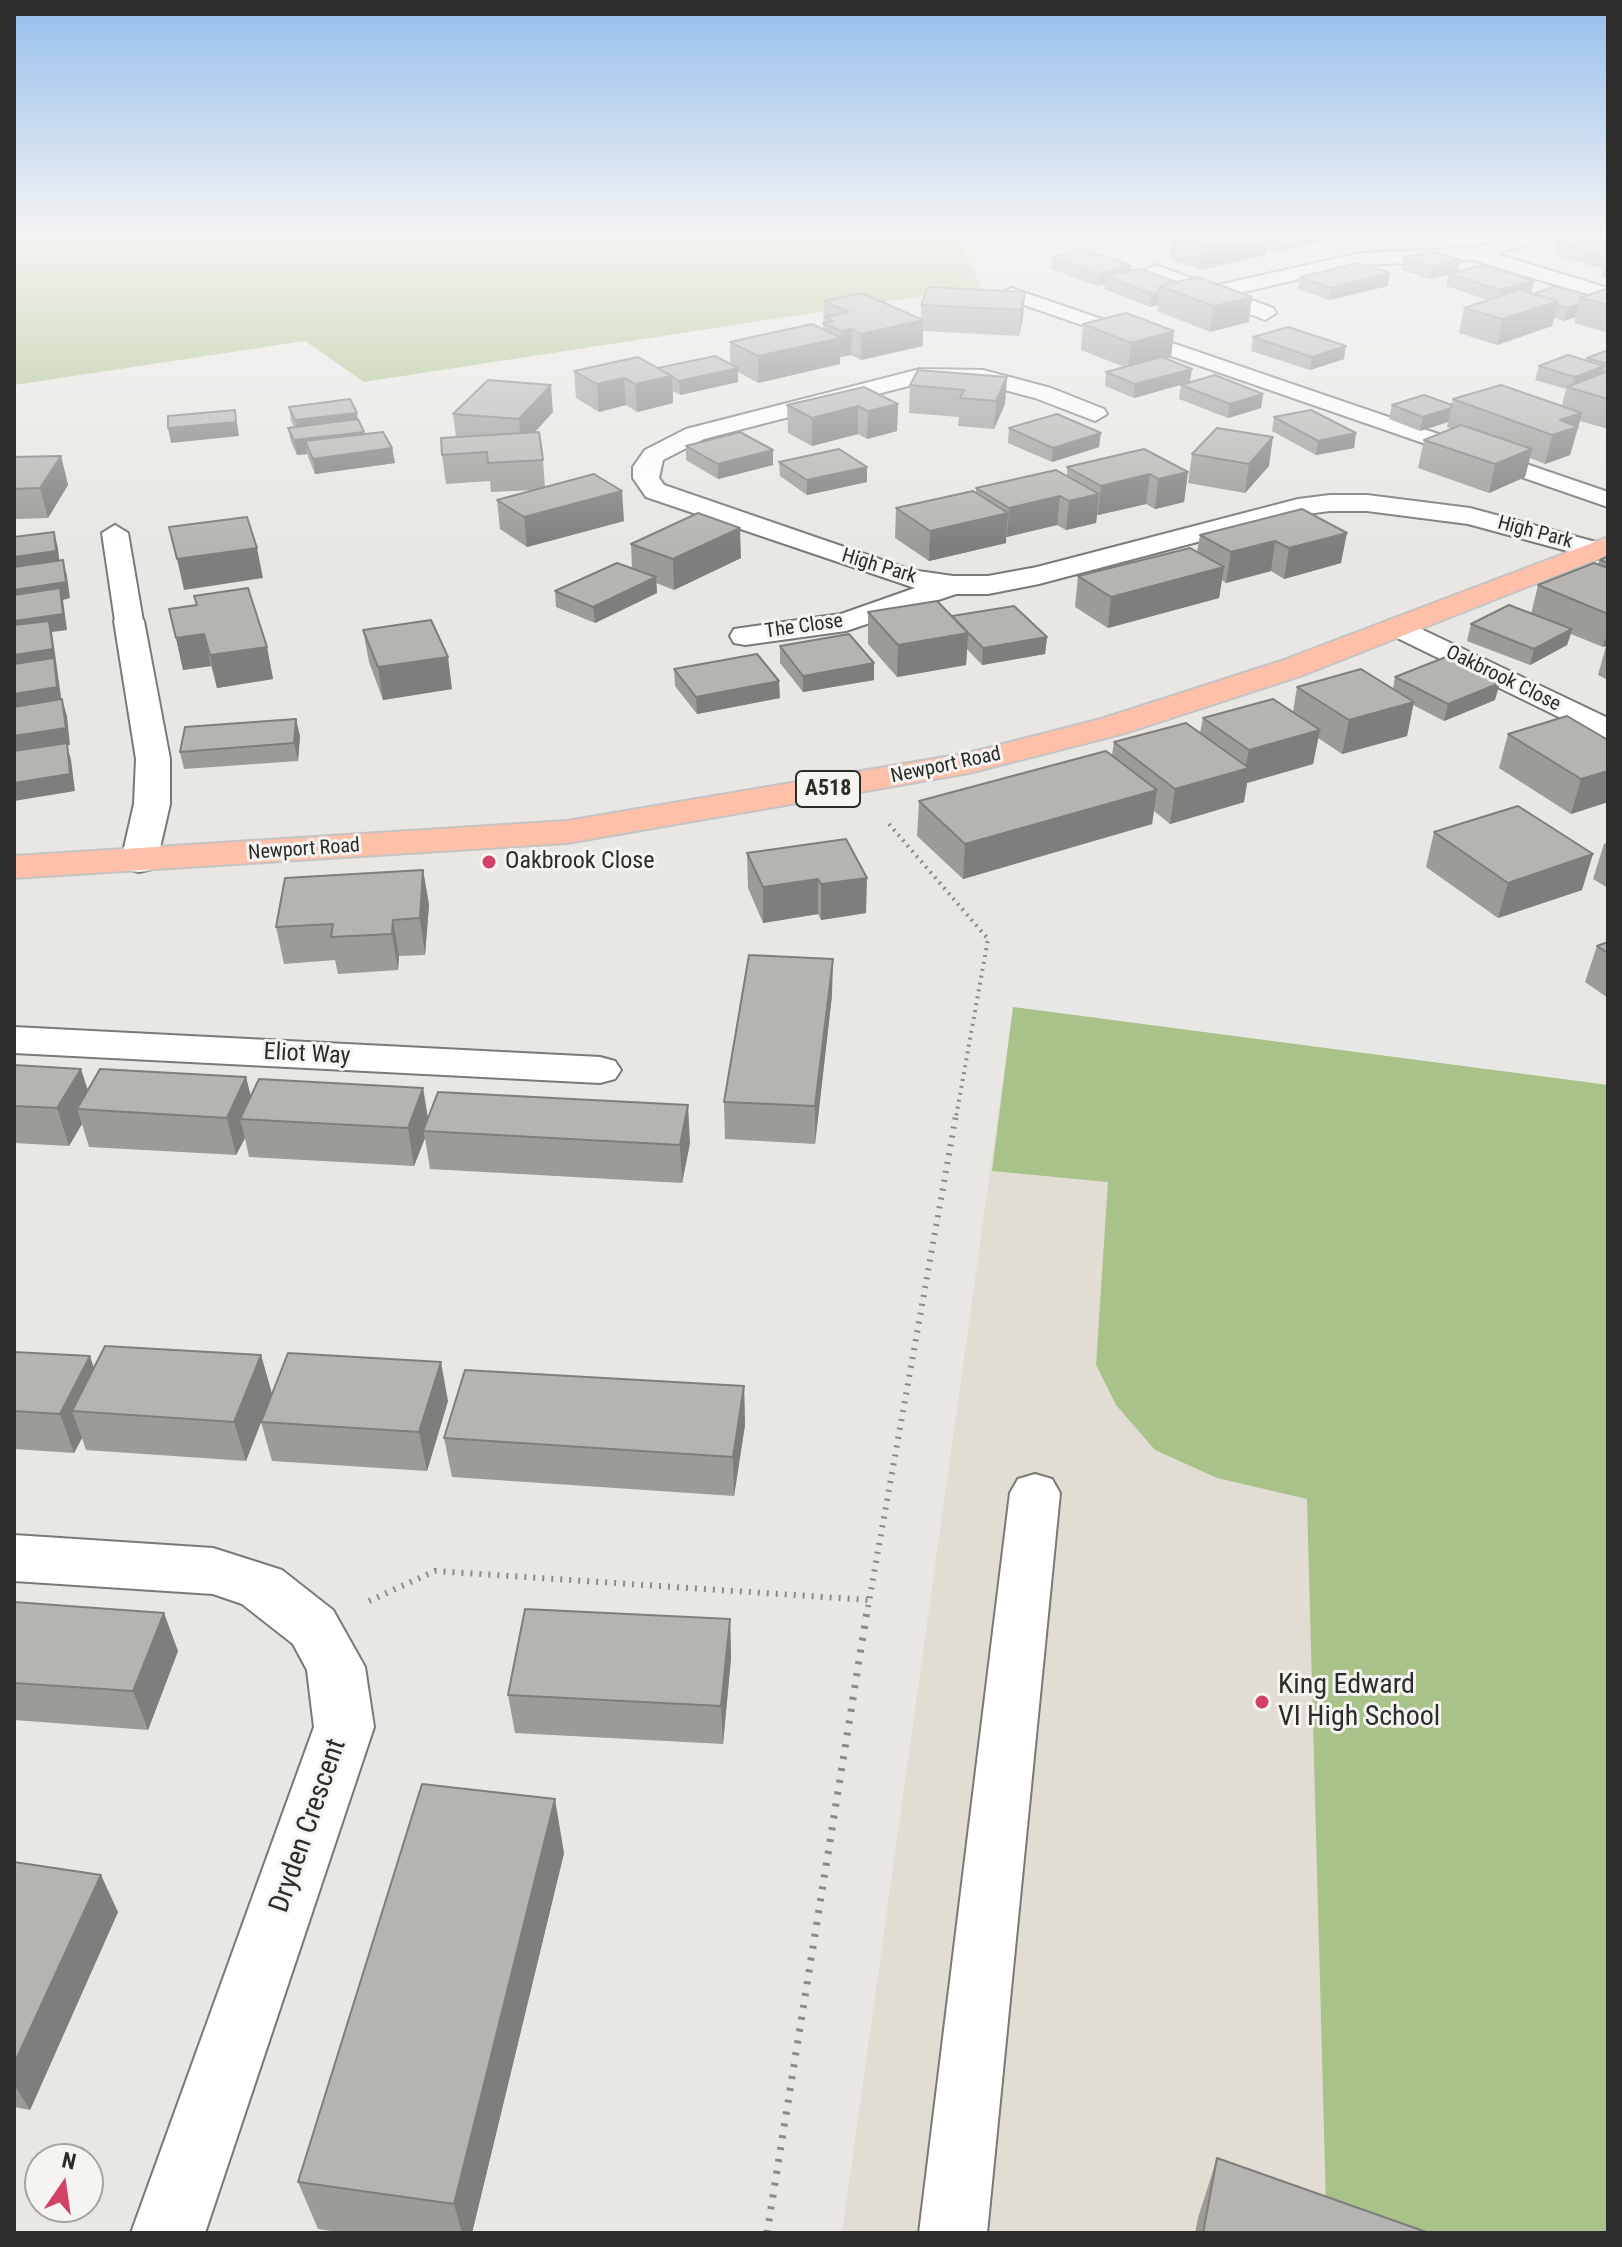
<!DOCTYPE html>
<html>
<head>
<meta charset="utf-8">
<style>
  body { margin:0 }
  #map { position:relative; width:1622px; height:2247px; overflow:hidden; background:#e8e7e4; font-family:"Roboto Condensed",sans-serif }
  canvas { display:block }
  .frame { position:absolute; inset:0; border:16px solid #2c2c2b; pointer-events:none }
  .north { position:absolute; left:24px; top:2143px; width:80px; height:80px; box-sizing:border-box; background:#f6f4f1; border:2px solid #a5a4a2; border-radius:50%; rotate:13deg; font-size:22px; font-weight:700; line-height:32px; text-align:center; color:#2c2c2b }
  .north::after { content:''; display:block; margin:auto; width:28px; height:36px; background:#d14266; clip-path:polygon(50% 0,100% 100%,50% 72%,0 100%) }
</style>
</head>
<body>
<div id="map">
<canvas width="1622" height="2247"></canvas>
<div class="frame"></div>
<div class="north">N</div>
</div>
<script>
const g = document.querySelector('canvas').getContext('2d');
g.lineJoin = 'round';
function fillPath(path, color) { g.fillStyle = color; g.fill(path, 'evenodd'); }
const toPath = rows => new Path2D(rows.map(r => 'M' + r).join(''));
function strokePath(path, color, width, dash) { g.strokeStyle = color; g.lineWidth = width; g.lineCap = dash ? 'butt' : 'round'; g.setLineDash(dash || []); g.stroke(path); }
function write(font, color, halo, rows, align = 'center') {
  g.font = font + ' "Roboto Condensed",sans-serif'; g.lineWidth = 6; g.setLineDash([]); g.textBaseline = 'middle'; g.strokeStyle = halo; g.fillStyle = color; for (const [text, x, y, turn = 0] of rows) {
    g.save(); g.translate(x, y); g.rotate((+turn || 0) * Math.PI / 180); g.textAlign = isNaN(turn) ? turn : align; if (halo) g.strokeText(text, 0, 0); g.fillText(text, 0, 0); g.restore();
  }
}
fillPath(toPath([
  [1013,1007,1608,1085,1608,2233,842,2233]
]), '#e2ddd3');
fillPath(toPath([
  [14,234,957,234,981,287,364,382,305,341,14,385],
  [1013,1007,1608,1085,1608,2233,1396,2233,1326,2206,1307,1499,1217,1478,1155,1450,1116,1405,1096,1365,1108,1182,992,1171]
]), '#a8c289');
const service = toPath([
  [1011,288,1608,492,1608,507,1004,298,1001,294,1011,288],
  [115,525,128,533,143,621,139,627,129,629,119,627,115,621,102,533,115,525],
  [1035,1474,1052,1479,1060,1493,987,2233,919,2233,1010,1493,1018,1479,1035,1474]
]);
const minor = toPath([
  [1523,234,1553,234,1550,238,1496,254,1608,288,1608,301,1474,260,1360,265,1235,294,1273,308,1276,313,1265,320,1148,275,1145,271,1155,265,1214,286,1360,253,1474,248,1523,234],
  [920,369,983,370,1051,388,1104,409,1107,414,1095,421,1035,398,982,384,920,383,704,439,663,460,659,478,664,485,911,570,953,576,988,576,1037,567,1298,499,1330,495,1367,495,1470,508,1607,545,1608,556,1597,559,1468,524,1367,511,1330,511,1299,515,1039,584,988,594,956,594,846,631,745,645,734,643,730,636,734,629,841,614,915,588,646,497,633,478,633,467,645,450,686,429,920,369],
  [129,612,140,615,144,621,170,759,170,804,157,861,152,869,139,872,126,869,121,861,134,804,136,759,114,621,118,615,129,612],
  [1398,618,1608,718,1608,741,1387,633,1383,627,1387,621,1398,618],
  [14,1027,600,1057,615,1061,621,1070,615,1079,600,1083,14,1053,14,1027],
  [14,1535,213,1548,282,1570,333,1610,365,1667,374,1727,205,2233,131,2233,314,1727,307,1670,293,1644,242,1604,213,1594,14,1581,14,1535]
]);
const trunk = toPath([
  [1608,537,1608,555,1303,675,1125,733,969,773,567,843,14,878,14,856,567,821,968,753,1101,719,1281,661,1608,537]
]);
strokePath(service, '#7b7977', 4);
strokePath(minor, '#7b7977', 4);
strokePath(trunk, '#c4c4c4', 4);
strokePath(toPath([
  [14,237,36,234]
]), '#8c8b89', 3, [1, 3]);
strokePath(toPath([
  [889,824,988,939,956,1117]
]), '#8c8b89', 4, [2, 5]);
strokePath(toPath([
  [369,1601,435,1571,869,1600],
  [868,1607,956,1115]
]), '#8c8b89', 6, [2, 7]);
strokePath(toPath([
  [767,2233,868,1605]
]), '#8c8b89', 7, [3, 9]);
fillPath(service, '#fff');
fillPath(minor, '#fff');
fillPath(trunk, '#ffc0aa');
fillPath(toPath([
  [1179,234,1373,234,1338,242,1321,236,1320,242,1273,253,1267,251,1266,255,1200,270,1169,259,1172,235],
  [1593,234,1608,234,1608,280,1601,277,1603,269,1554,255,1557,242,1592,238],
  [1052,257,1131,266,1131,271,1140,269,1249,322,1210,332,1157,311,1158,305,1150,307,1104,289,1105,284,1097,286,1051,269],
  [1403,258,1460,260,1458,271,1531,293,1588,295,1608,288,1608,333,1574,323,1576,317,1564,321,1554,318,1552,326,1497,345,1459,333,1464,308,1488,300,1446,286,1448,275,1430,279,1401,270],
  [1300,277,1388,286,1329,300,1298,289],
  [1025,292,1023,318,1019,336,923,331,923,346,861,360,851,355,840,357,840,364,758,383,738,372,738,382,680,395,673,391,673,403,637,412,626,405,599,412,576,398,574,371,658,368,730,364,730,342,823,329,824,301,921,319,921,305],
  [1083,324,1174,331,1171,357,1166,358,1190,382,1263,394,1261,408,1228,418,1179,399,1181,385,1134,398,1105,386,1106,372,1124,367,1081,350],
  [1253,337,1344,359,1310,370,1251,351],
  [1608,350,1608,429,1580,421,1570,455,1545,464,1530,458,1525,477,1489,493,1418,468,1424,440,1452,429,1447,427,1448,422,1420,431,1389,419,1392,405,1451,405,1453,399,1562,406,1566,389,1535,380,1539,366,1587,360,1587,358],
  [1007,377,1005,404,994,429,958,426,959,417,909,413,910,385],
  [898,404,897,431,867,439,858,434,812,446,788,433,787,405],
  [289,407,358,419,365,434,392,448,395,463,315,474,307,454,297,455,291,442,288,428,294,427,291,421],
  [553,412,535,432,543,460,545,487,624,521,527,547,500,529,497,500,534,490,491,492,490,481,446,484,442,455,456,437,453,414],
  [1274,417,1356,433,1354,448,1316,455,1272,431],
  [1009,428,1099,447,1052,462,1008,443],
  [686,446,773,465,718,479,686,460],
  [1192,454,1269,466,1245,493,1188,483],
  [61,456,68,485,48,518,14,519,14,457],
  [779,462,867,467,867,482,807,495,780,476],
  [1067,467,1188,472,1184,502,1155,509,1146,504,1098,515,1097,515,1096,523,1066,530,1057,525,1006,537,1006,543,929,561,895,538,896,508,976,493,976,488,1067,475],
  [1302,509,1341,563,1284,579,1271,571,1226,583,1222,580,1219,598,1108,628,1075,607,1078,576,1197,552,1200,535],
  [631,544,741,558,674,590,656,583,657,593,595,623,556,607,555,591,632,569],
  [1608,556,1608,680,1598,675,1606,646,1603,647,1571,634,1567,645,1530,665,1467,641,1471,624,1531,614,1538,585,1598,564,1600,560],
  [868,612,1047,637,1045,654,982,665,967,649,966,665,897,677,868,644],
  [363,630,452,689,383,700,369,662],
  [176,638,267,647,273,679,217,688,211,666,183,670],
  [780,646,874,680,803,692,780,663],
  [674,669,780,698,697,714,675,686],
  [1395,677,1495,700,1444,721,1413,705,1407,736,1342,754,1318,738,1313,764,1247,783,1244,802,1170,824,1154,811,1152,824,963,879,917,836,919,801,1112,755,1114,742,1200,733,1203,718,1293,712,1297,687,1393,689],
  [1508,734,1608,740,1608,802,1571,814,1499,768],
  [300,736,298,761,184,769,180,752],
  [1434,832,1582,890,1498,918,1426,867],
  [846,839,866,913,821,920,818,914,763,923,748,888,747,853],
  [1608,842,1608,888,1593,879,1604,844],
  [423,870,429,905,425,955,399,956,398,970,338,974,335,960,284,964,276,927],
  [1608,942,1608,998,1585,982,1597,946],
  [832,995,815,1144,725,1139,724,1102],
  [14,1065,88,1091,246,1077,251,1096,423,1088,428,1118,690,1143,682,1183,430,1169,425,1138,414,1166,249,1157,245,1138,236,1155,89,1147,82,1124,69,1146,14,1143],
  [14,1352,94,1368,261,1355,272,1394,246,1461,86,1450,82,1438,74,1453,14,1449],
  [744,1386,745,1425,734,1496,452,1477,444,1438],
  [448,1401,427,1471,272,1461,261,1422],
  [14,1602,178,1651,148,1730,14,1720],
  [730,1619,731,1658,723,1744,515,1733,508,1695],
  [564,1853,472,2233,344,2233,318,2229,298,2182],
  [14,1862,118,1912,30,2110,14,2107],
  [1217,2158,1429,2233,1195,2233,1198,2218]
]), '#9c9b98');
fillPath(toPath([
  [1258,234,1269,234,1266,255,1200,270,1203,246],
  [1307,234,1321,234,1320,242,1273,253,1274,241],
  [1340,234,1373,234,1338,242],
  [1460,260,1457,272,1430,279,1432,267],
  [1131,266,1130,279,1106,276,1105,284,1097,286,1098,274],
  [1390,273,1388,286,1329,300,1331,288],
  [1534,281,1531,294,1497,303,1500,290],
  [1025,292,1023,318,1019,336,1021,310],
  [1159,292,1158,305,1150,307,1152,294],
  [1252,297,1249,322,1210,332,1214,306],
  [1558,301,1552,326,1497,345,1503,319],
  [1579,304,1576,317,1564,321,1567,308],
  [923,320,923,346,861,360,861,334],
  [852,329,851,355,841,357,841,331],
  [1174,331,1171,357,1128,369,1131,343],
  [841,338,840,364,758,383,758,356],
  [1346,346,1344,359,1310,370,1312,357],
  [1604,366,1601,379,1572,388,1575,377],
  [738,368,738,382,680,395,679,381],
  [1192,369,1190,382,1134,398,1135,384],
  [672,376,673,403,637,412,635,384],
  [1007,377,1005,404,994,429,996,401],
  [624,378,626,405,599,412,597,384],
  [551,385,553,412,521,447,519,419],
  [1263,394,1261,408,1228,418,1230,404],
  [898,404,897,431,867,439,868,411],
  [858,406,858,434,812,446,812,418],
  [1451,408,1448,422,1420,431,1423,417],
  [235,410,239,436,171,443,168,428],
  [357,413,359,427,298,435,295,420],
  [1582,413,1570,455,1545,464,1552,435,1560,420],
  [364,432,366,446,305,441,307,454,297,455,294,440],
  [1101,433,1099,447,1052,462,1053,448],
  [1356,433,1354,448,1316,455,1318,441],
  [1273,437,1269,466,1245,493,1249,464],
  [392,448,395,463,315,474,313,459],
  [1532,449,1525,477,1489,493,1495,464],
  [773,450,773,465,718,479,718,464],
  [61,456,68,485,48,518,40,488],
  [867,467,867,482,807,495,807,480],
  [1188,472,1184,502,1155,509,1158,479],
  [1150,474,1146,504,1098,515,1101,486],
  [622,491,624,521,527,547,524,517],
  [1099,494,1096,523,1066,530,1069,501],
  [1060,496,1057,525,1007,537,1009,508],
  [1008,513,1006,543,929,561,930,531],
  [740,528,741,558,674,590,673,559],
  [54,532,58,548,60,567,14,573,14,557],
  [1347,533,1341,563,1284,579,1289,548],
  [1275,541,1271,571,1226,583,1231,552],
  [257,548,263,578,184,590,177,559],
  [63,560,67,576,70,598,63,600,67,630,52,632,62,704,14,711,14,590],
  [1224,567,1219,598,1108,628,1111,597],
  [656,577,657,593,595,623,593,607],
  [1572,629,1567,645,1530,665,1534,649],
  [1608,630,1608,643,1607,643,1606,646,1603,647],
  [968,633,966,665,897,677,898,645],
  [204,634,211,666,183,670,176,638],
  [1047,637,1045,654,982,665,983,648],
  [267,647,273,679,217,688,210,655],
  [448,657,452,689,383,700,378,667],
  [874,663,874,680,803,692,803,676],
  [779,681,780,698,697,714,696,697],
  [1500,683,1495,700,1444,721,1448,704],
  [62,699,67,716,70,745,67,745,71,760,75,791,14,801,14,736],
  [1414,702,1407,736,1342,754,1349,720],
  [296,719,300,736,298,761,294,743],
  [1320,730,1313,764,1247,783,1244,802,1170,824,1175,789,1245,769,1249,750],
  [1608,771,1608,802,1571,814,1581,779],
  [1157,790,1152,824,963,879,965,844],
  [1593,854,1582,890,1498,918,1508,883],
  [423,870,429,905,425,955,420,918],
  [867,878,866,913,821,920,821,884],
  [818,879,818,914,763,923,763,887],
  [393,920,399,956,398,970,392,934],
  [833,959,832,995,815,1144,815,1106],
  [81,1069,93,1106,77,1109,82,1124,69,1146,57,1108],
  [246,1077,255,1115,240,1119,245,1138,236,1155,227,1118],
  [423,1088,429,1126,423,1131,425,1138,414,1166,408,1128],
  [688,1105,690,1143,682,1183,680,1145],
  [261,1355,272,1394,246,1461,234,1422],
  [90,1356,103,1395,72,1411,82,1438,74,1453,60,1414],
  [441,1362,448,1401,427,1471,419,1432],
  [744,1386,745,1425,734,1496,733,1457],
  [164,1613,178,1651,148,1730,133,1691],
  [730,1619,731,1658,723,1744,721,1706],
  [555,1799,564,1853,472,2233,462,2233,454,2204],
  [101,1875,118,1912,30,2110,14,2084,14,2064]
]), '#7f7e7c');
const building = toPath([
  [1179,234,1258,234,1203,246,1172,235,1179,234],
  [1269,234,1307,234,1274,241,1268,239,1269,234],
  [1583,236,1608,243,1608,256,1606,257,1557,242,1583,236],
  [1085,249,1131,266,1098,274,1052,257,1085,249],
  [1431,251,1460,260,1432,267,1403,258,1431,251],
  [1358,263,1390,273,1331,288,1300,277,1358,263],
  [1482,265,1534,281,1500,290,1449,274,1482,265],
  [1140,269,1177,282,1160,286,1159,292,1152,294,1106,276,1140,269],
  [1198,277,1252,297,1214,306,1160,286,1198,277],
  [1556,286,1588,295,1580,298,1579,304,1567,308,1557,305,1558,301,1533,294,1556,286],
  [928,287,1025,292,1021,310,921,305,928,287],
  [1608,288,1608,305,1580,298,1608,288],
  [1519,290,1558,301,1503,319,1464,308,1519,290],
  [862,293,923,320,861,334,852,329,841,331,823,323,833,321,826,317,849,312,824,301,862,293],
  [1126,313,1174,331,1131,343,1083,324,1126,313],
  [812,324,841,338,758,356,730,342,812,324],
  [1288,327,1346,346,1312,357,1253,337,1288,327],
  [1608,350,1608,364,1587,358,1608,350],
  [1568,355,1604,366,1575,377,1539,366,1568,355],
  [715,356,738,368,679,381,658,368,715,356],
  [638,357,672,376,635,384,624,378,597,384,574,371,638,357],
  [1162,357,1192,369,1135,384,1106,372,1162,357],
  [918,370,1007,377,996,401,960,398,964,390,910,385,918,370],
  [1606,372,1608,373,1608,399,1567,387,1606,372],
  [1215,375,1263,394,1230,404,1181,385,1215,375],
  [488,380,551,385,519,419,453,414,488,380],
  [1501,385,1582,413,1560,420,1578,427,1552,435,1453,399,1501,385],
  [864,387,898,404,868,411,858,406,812,418,787,405,864,387],
  [1424,395,1452,405,1451,408,1423,417,1392,405,1424,395],
  [350,399,357,413,295,420,289,407,350,399],
  [235,410,236,422,168,428,168,416,235,410],
  [1311,410,1356,433,1318,441,1274,417,1311,410],
  [1057,414,1101,433,1053,448,1009,428,1057,414],
  [358,419,364,432,294,440,288,428,358,419],
  [1461,425,1532,449,1495,464,1424,440,1461,425],
  [1217,428,1273,437,1249,464,1192,454,1217,428],
  [383,432,392,448,313,459,305,441,383,432],
  [539,432,543,460,488,463,487,452,442,455,441,438,539,432],
  [740,432,773,450,718,464,686,446,740,432],
  [839,449,867,467,807,480,779,462,839,449],
  [1144,449,1188,472,1158,479,1150,474,1101,486,1067,467,1144,449],
  [61,456,40,488,14,489,14,457,61,456],
  [1056,470,1099,494,1069,501,1060,496,1009,508,976,488,1056,470],
  [594,474,622,491,524,517,497,500,594,474],
  [973,491,1008,513,930,531,896,508,973,491],
  [1302,509,1347,533,1289,548,1275,541,1231,552,1200,535,1302,509],
  [698,513,740,528,673,559,631,544,698,513],
  [247,517,257,548,177,559,169,527,247,517],
  [54,532,56,551,14,557,14,537,54,532],
  [1190,548,1224,567,1111,597,1078,576,1190,548],
  [1608,556,1608,563,1600,560,1608,556],
  [63,560,66,582,14,590,14,567,63,560],
  [617,563,656,577,593,607,555,591,617,563],
  [1594,563,1608,568,1608,614,1538,585,1594,563],
  [60,588,63,614,14,621,14,595,60,588],
  [248,588,267,647,210,655,204,634,176,638,169,609,197,605,194,596,248,588],
  [937,601,968,633,898,645,868,612,937,601],
  [1509,605,1572,629,1534,649,1471,624,1509,605],
  [1014,606,1047,637,983,648,952,616,1014,606],
  [431,620,448,657,378,667,363,630,431,620],
  [49,621,53,649,14,655,14,625,49,621],
  [849,634,874,663,803,676,780,646,849,634],
  [757,654,779,681,696,697,674,669,757,654],
  [1446,657,1500,683,1448,704,1395,677,1446,657],
  [54,658,57,687,14,694,14,664,54,658],
  [1361,669,1414,702,1349,720,1297,687,1361,669],
  [62,699,66,728,14,736,14,707,62,699],
  [1273,699,1320,730,1249,750,1203,718,1273,699],
  [1567,716,1608,740,1608,771,1581,779,1508,734,1567,716],
  [296,719,294,743,180,752,185,727,296,719],
  [1186,723,1249,768,1175,789,1114,742,1186,723],
  [67,743,70,774,14,783,14,751,67,743],
  [1106,751,1157,790,965,844,919,801,1106,751],
  [1518,806,1593,854,1508,883,1434,832,1518,806],
  [846,839,867,878,821,884,818,879,763,887,747,853,846,839],
  [423,870,420,918,393,920,392,934,331,937,333,924,276,927,285,878,423,870],
  [1608,942,1608,953,1597,946,1608,942],
  [749,955,833,959,815,1106,724,1102,749,955],
  [14,1065,81,1069,57,1108,14,1106,14,1065],
  [100,1069,246,1077,227,1118,77,1109,100,1069],
  [259,1079,423,1088,408,1128,240,1119,259,1079],
  [438,1092,688,1105,680,1145,423,1131,438,1092],
  [105,1346,261,1355,234,1422,72,1411,105,1346],
  [14,1352,90,1356,60,1414,14,1411,14,1352],
  [288,1353,441,1362,419,1432,261,1422,288,1353],
  [465,1370,744,1386,733,1457,444,1438,465,1370],
  [14,1602,164,1613,133,1691,14,1683,14,1602],
  [525,1609,730,1619,721,1706,508,1695,525,1609],
  [422,1784,555,1799,454,2204,298,2182,422,1784],
  [14,1862,101,1875,14,2064,14,1862],
  [1217,2158,1429,2233,1203,2233,1217,2158]
]);
fillPath(building, '#b5b4b1');
strokePath(building, '#7f7e7c', 2);
const sky = g.createLinearGradient(0, 0, 0, 548);
sky.addColorStop(0, '#94beed');
sky.addColorStop(0.43, '#f5f4f3');
sky.addColorStop(1, '#f5f4f300');
g.fillStyle = sky;
g.fillRect(0, 0, 1622, 548);
for (const [x, y, r, color] of [
  [489,862,8,"#d14266"],
  [1262,1702,8,"#d14266"]
]) { const dot = new Path2D(); dot.arc(x, y, r, 0, 2 * Math.PI); g.fillStyle = color; g.fill(dot); strokePath(dot, '#f6f4f1', 3); }
write('20px', '#2c2c2b', '#f6f4f1', [
  ["High Park",1535,533,15],
  ["High Park",879,567,17],
  ["The Close",804,627,-8],
  ["Oakbrook Close",1503,679,26],
  ["Newport Road",946,766,-12],
  ["Newport Road",304,850,-4]
]);
for (const [x, y, w] of [
  [828,789,64]
]) { const box = new Path2D(); box.roundRect(x - w / 2, y - 18, w, 36, 6); g.fillStyle = '#f6f4f1'; g.fill(box); strokePath(box, '#2c2c2b', 2); }
write('bold 22px', '#2c2c2b', null, [
  ["A518",828,789]
]);
write('24px', '#2c2c2b', '#f6f4f1', [
  ["Oakbrook Close",505,862]
], 'left');
write('24px', '#2c2c2b', '#f6f4f1', [
  ["Eliot Way",307,1055,3]
]);
write('28px', '#2c2c2b', '#f6f4f1', [
  ["King Edward",1278,1686],
  ["VI High School",1278,1718]
], 'left');
write('28px', '#2c2c2b', '#f6f4f1', [
  ["Dryden Crescent",309,1826,-71]
]);
</script>
</body>
</html>
